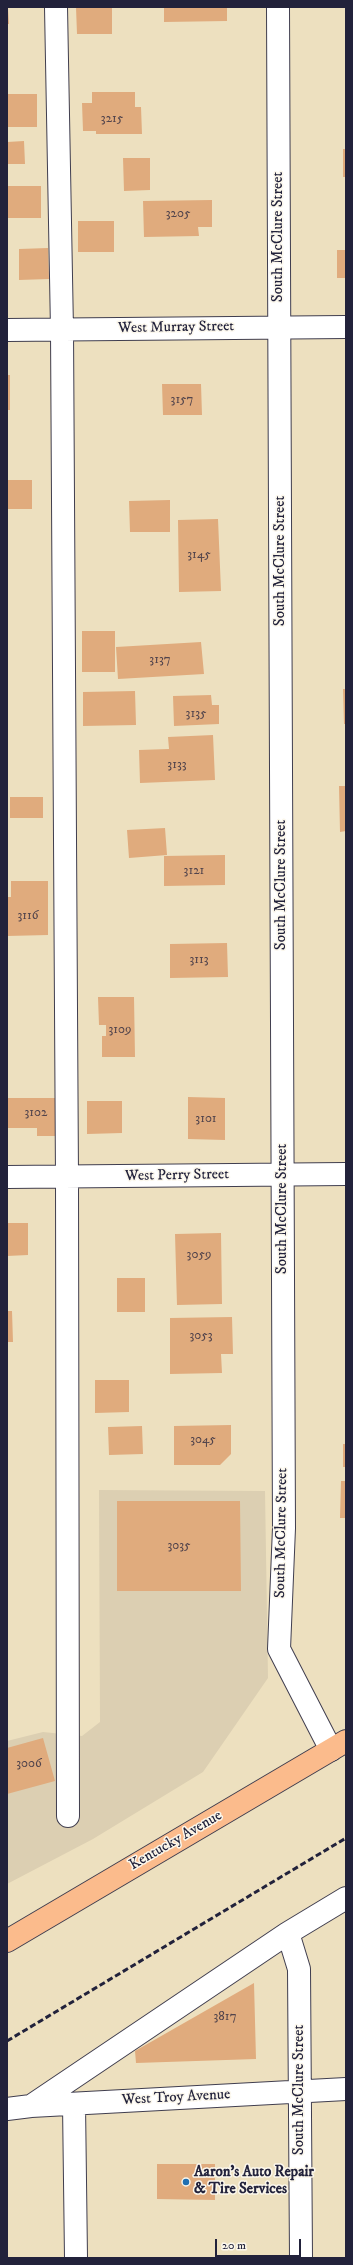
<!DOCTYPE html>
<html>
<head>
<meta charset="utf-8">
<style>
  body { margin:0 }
  #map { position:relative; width:353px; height:2265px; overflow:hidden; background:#ede0bf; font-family:"IM FELL DW Pica",serif }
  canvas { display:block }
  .frame { position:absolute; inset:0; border:8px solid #22223b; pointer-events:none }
  .scale { position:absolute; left:215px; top:2239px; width:86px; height:18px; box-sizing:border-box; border:2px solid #22223b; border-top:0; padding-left:5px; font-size:12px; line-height:14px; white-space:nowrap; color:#22223b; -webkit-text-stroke:3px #fbf7ec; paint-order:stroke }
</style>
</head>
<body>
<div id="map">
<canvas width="353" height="2265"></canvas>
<div class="frame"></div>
<div class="scale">20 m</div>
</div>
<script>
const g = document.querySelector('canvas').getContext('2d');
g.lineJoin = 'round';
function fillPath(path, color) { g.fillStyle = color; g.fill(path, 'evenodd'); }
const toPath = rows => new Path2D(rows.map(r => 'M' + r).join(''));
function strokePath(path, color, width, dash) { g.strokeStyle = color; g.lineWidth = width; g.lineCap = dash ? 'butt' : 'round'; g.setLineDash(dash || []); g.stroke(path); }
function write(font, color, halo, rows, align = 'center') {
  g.font = font + ' "IM FELL DW Pica",serif'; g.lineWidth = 3; g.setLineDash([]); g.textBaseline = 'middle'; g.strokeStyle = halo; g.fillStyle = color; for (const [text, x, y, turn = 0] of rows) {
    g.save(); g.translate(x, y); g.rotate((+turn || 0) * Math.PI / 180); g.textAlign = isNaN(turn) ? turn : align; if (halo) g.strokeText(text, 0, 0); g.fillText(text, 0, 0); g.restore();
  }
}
fillPath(toPath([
  [99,1490,265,1491,268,1678,203,1772,93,1839,7,1884,7,1741,43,1732,82,1736,100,1722]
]), '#dccfb2');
fillPath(toPath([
  [76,7,112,7,112,34,77,34],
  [164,7,227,7,227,21,164,22],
  [7,8,8,8,9,24,7,24],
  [92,92,135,92,135,107,141,107,142,134,96,134,96,131,83,131,82,103,92,103],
  [7,94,37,94,37,127,7,127],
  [24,141,25,164,7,164,7,142],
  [343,149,346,149,346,177,343,177],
  [123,158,150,158,150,190,124,191],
  [7,186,41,186,41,218,7,218],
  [212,200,212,227,198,227,199,236,144,237,143,201],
  [78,221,114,221,114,252,78,252],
  [48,248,49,279,19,280,19,249],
  [337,250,346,250,346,278,337,278],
  [7,375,10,375,10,410,7,410],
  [162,384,201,384,202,415,163,415],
  [7,480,32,480,32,509,7,509],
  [170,500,170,532,130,532,129,501],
  [218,519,221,591,179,592,178,520],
  [82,631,115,631,115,672,82,672],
  [201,642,204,674,118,679,116,647],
  [343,689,346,689,346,724,344,724],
  [135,691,136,725,83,726,83,692],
  [211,695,212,705,219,705,219,724,174,726,173,696],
  [213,735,215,780,140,783,139,750,169,749,168,737],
  [339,786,346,786,346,831,340,832],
  [10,797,43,797,43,818,10,818],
  [165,828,167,855,129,858,127,830],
  [225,855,225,885,164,886,164,856],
  [11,881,48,881,48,935,7,936,7,897,11,897],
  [227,943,228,977,170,978,170,944],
  [98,997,134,997,135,1057,102,1057,102,1036,106,1036,106,1025,99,1025],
  [188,1097,225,1098,225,1140,188,1139],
  [7,1098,64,1098,64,1136,37,1136,37,1128,7,1128],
  [87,1101,122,1101,122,1133,87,1134],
  [7,1223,28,1223,28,1255,7,1256],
  [221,1233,222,1304,177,1305,175,1234],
  [117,1278,145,1278,145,1312,117,1312],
  [7,1311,12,1311,13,1342,7,1342],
  [232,1317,233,1354,221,1354,222,1373,170,1374,170,1318],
  [95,1380,129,1380,129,1412,95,1413],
  [231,1425,231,1454,220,1465,174,1465,174,1426],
  [142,1426,143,1454,109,1455,108,1427],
  [343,1444,346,1444,346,1467,343,1467],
  [341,1481,346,1481,346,1518,340,1518],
  [117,1501,240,1501,241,1591,117,1591],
  [43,1738,55,1781,7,1794,7,1748],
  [254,1983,256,2059,136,2063,135,2051],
  [157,2164,215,2164,215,2200,157,2199]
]), '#e0ab7d');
const minor = toPath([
  [56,7,62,330,67,1177,68,1816],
  [278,7,284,1528,279,1649,331,1750],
  [7,330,346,327],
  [7,1177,346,1174],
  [288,1933,299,1969,301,2258],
  [74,2104,76,2258],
  [31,2106,288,1933,346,1898],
  [7,2109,31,2106,346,2089]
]);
const major = toPath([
  [7,1941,346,1741]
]);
strokePath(minor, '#403e4f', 24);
strokePath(major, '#403e4f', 24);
strokePath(minor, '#fff', 22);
strokePath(major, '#fbbb8c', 22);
strokePath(toPath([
  [7,2041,346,1838]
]), '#22223b', 3, [6, 3]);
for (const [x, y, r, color] of [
  [186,2182,4,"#1f6fb2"]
]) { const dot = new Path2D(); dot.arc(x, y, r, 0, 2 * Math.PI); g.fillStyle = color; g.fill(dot); strokePath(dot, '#fbf7ec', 1.5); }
write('13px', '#52444c', null, [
  ["3215",112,119],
  ["3205",178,214],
  ["3157",182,400],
  ["3145",199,555],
  ["3137",160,660],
  ["3135",196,714],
  ["3133",177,765],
  ["3121",194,871],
  ["3116",28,916],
  ["3113",199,960],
  ["3109",120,1030],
  ["3102",36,1113],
  ["3101",206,1119],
  ["3059",199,1255],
  ["3053",201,1336],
  ["3045",203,1440],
  ["3035",179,1546],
  ["3006",29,1764],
  ["3817",225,2017]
]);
write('15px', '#22223b', '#fbf7ec', [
  ["South McClure Street",279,237,-90],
  ["West Murray Street",176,328,-1],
  ["South McClure Street",281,561,-90],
  ["South McClure Street",282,885,-90],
  ["West Perry Street",177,1176,-1],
  ["South McClure Street",283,1209,-90],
  ["South McClure Street",282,1533,-89],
  ["Kentucky Avenue",176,1841,-30],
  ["South McClure Street",300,2090,-90],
  ["West Troy Avenue",176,2098,-3]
]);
write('bold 15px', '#22223b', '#fbf7ec', [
  ["Aaron's Auto Repair",194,2173],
  ["& Tire Services",194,2190]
], 'left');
</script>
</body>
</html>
